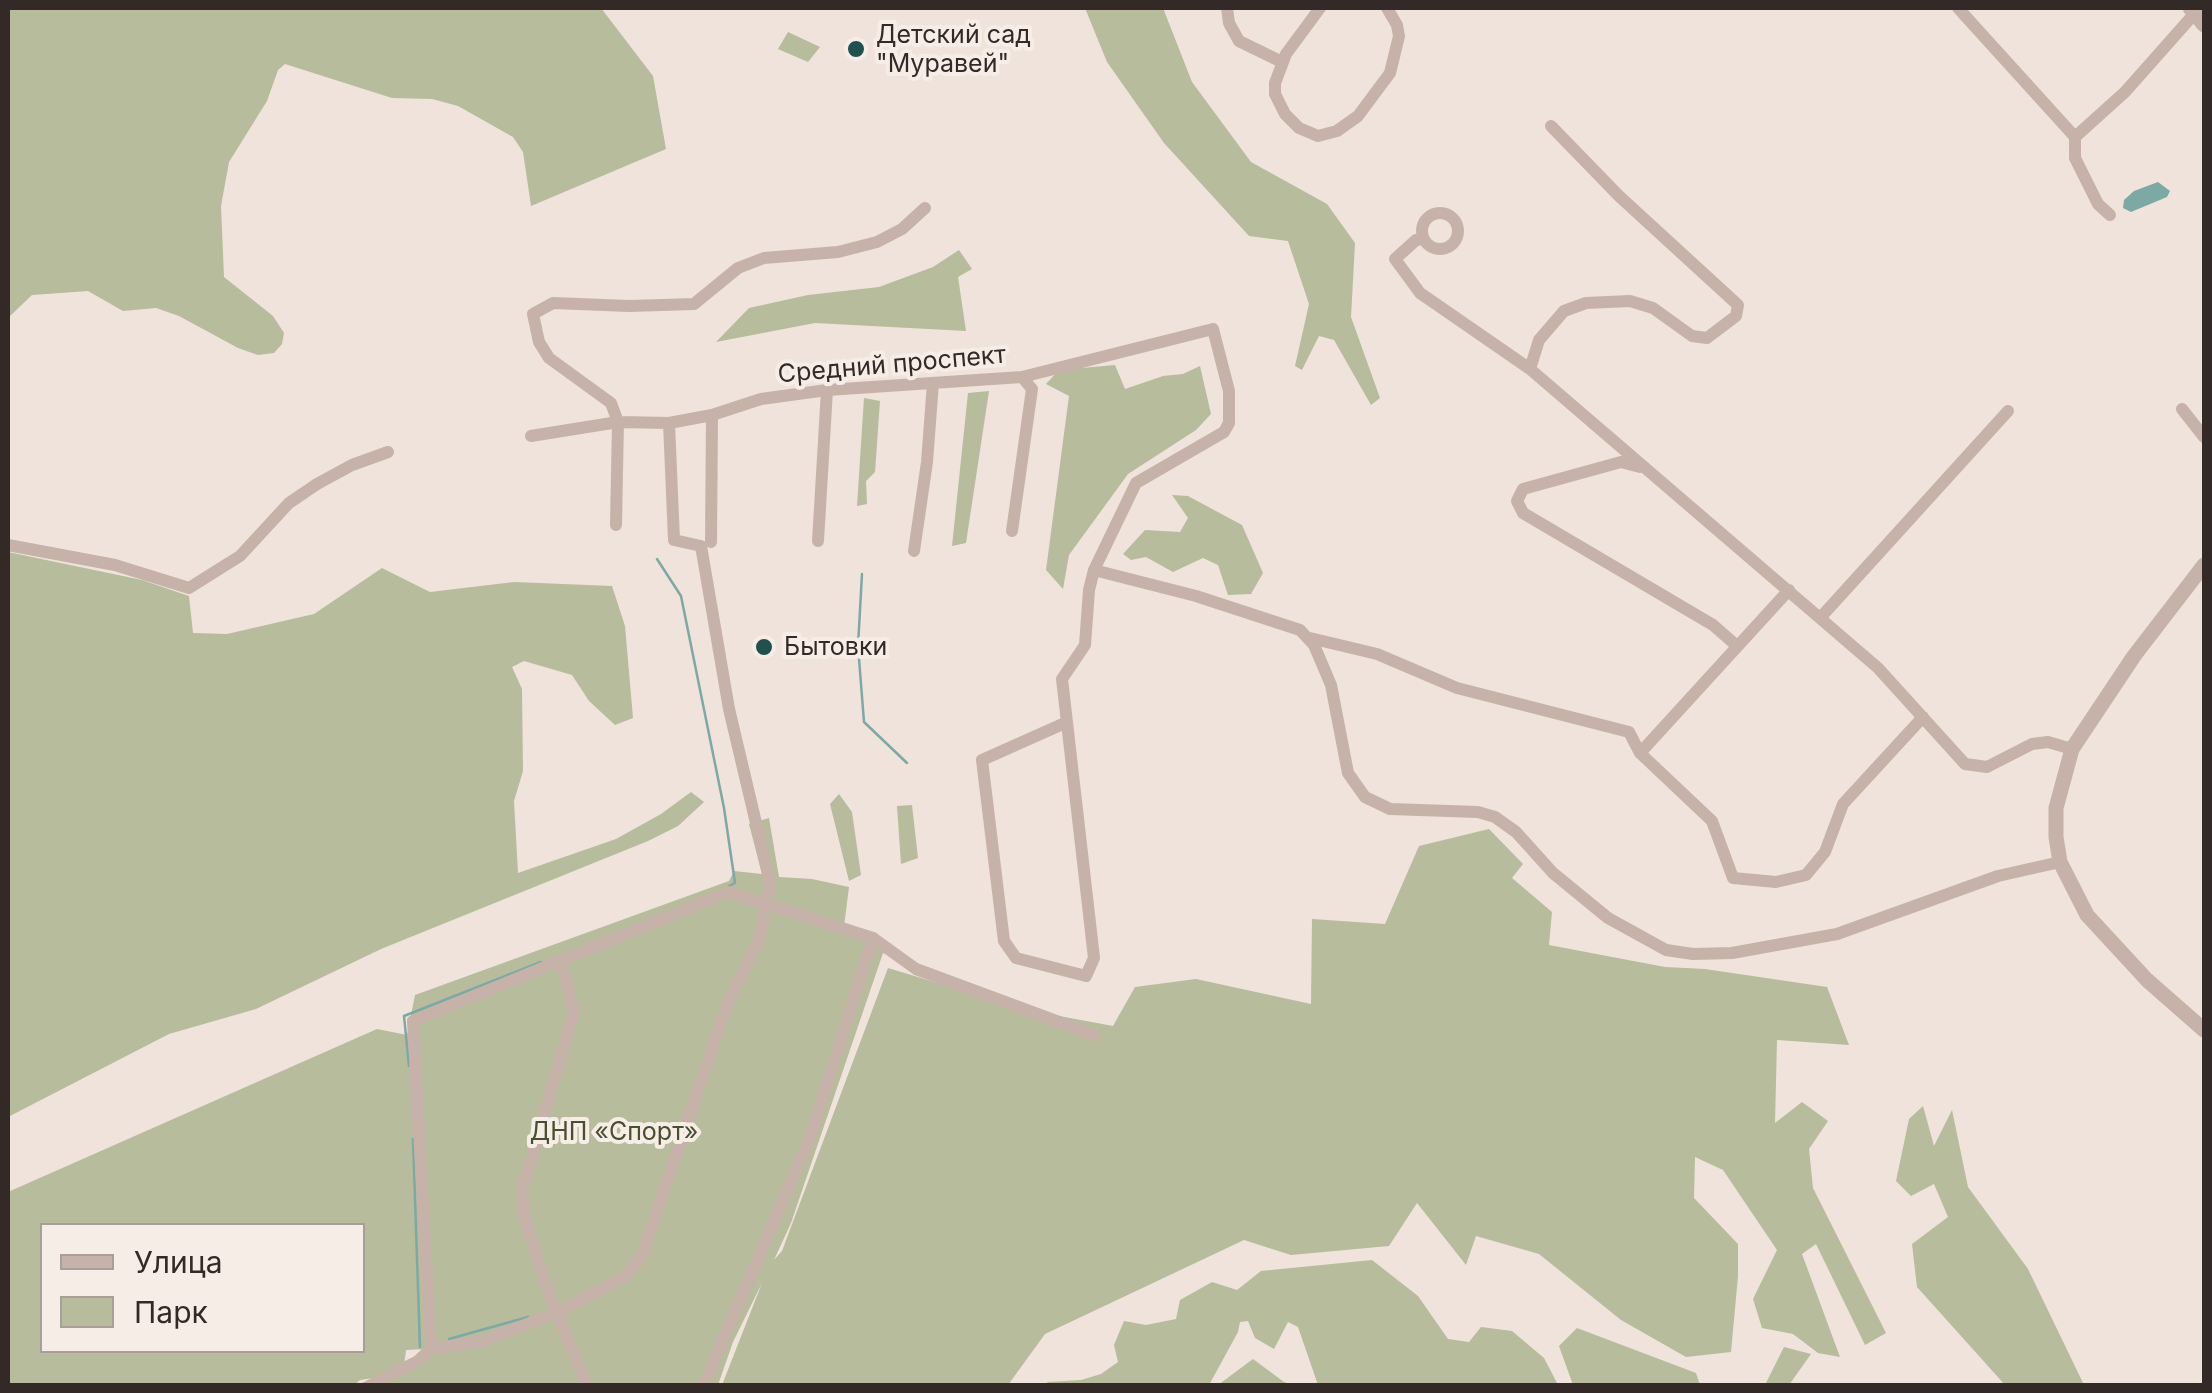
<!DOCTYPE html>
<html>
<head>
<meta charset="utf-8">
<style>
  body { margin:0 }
  #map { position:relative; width:2212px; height:1393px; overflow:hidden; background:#efe3db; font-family:Inter,sans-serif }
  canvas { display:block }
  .frame { position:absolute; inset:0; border:10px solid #332a27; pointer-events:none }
  .legend { position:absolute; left:40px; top:1223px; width:325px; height:130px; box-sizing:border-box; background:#f7ede7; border:2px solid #a99f9a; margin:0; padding:12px 18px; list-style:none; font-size:30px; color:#332a27 }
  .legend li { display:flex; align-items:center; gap:20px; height:50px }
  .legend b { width:50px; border:2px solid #a99f9a }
</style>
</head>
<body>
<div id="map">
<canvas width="2212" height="1393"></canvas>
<div class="frame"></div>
<ul class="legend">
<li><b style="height:12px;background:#c6b2a8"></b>Улица</li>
<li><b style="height:28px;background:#b6bc9c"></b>Парк</li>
</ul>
</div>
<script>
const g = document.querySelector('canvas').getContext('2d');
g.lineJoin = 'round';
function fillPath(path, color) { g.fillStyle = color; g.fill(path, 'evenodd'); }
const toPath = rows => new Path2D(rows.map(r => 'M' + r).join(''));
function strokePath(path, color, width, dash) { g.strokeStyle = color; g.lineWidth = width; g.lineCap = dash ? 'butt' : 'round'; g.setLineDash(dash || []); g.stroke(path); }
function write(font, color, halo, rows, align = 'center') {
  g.font = font + ' Inter,sans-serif'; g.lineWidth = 8; g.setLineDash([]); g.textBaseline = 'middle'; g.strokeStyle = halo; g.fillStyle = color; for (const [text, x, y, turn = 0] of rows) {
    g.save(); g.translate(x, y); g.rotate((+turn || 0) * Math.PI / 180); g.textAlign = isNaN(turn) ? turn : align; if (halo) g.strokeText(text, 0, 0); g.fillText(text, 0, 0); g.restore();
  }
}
fillPath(toPath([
  [8,8,601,8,653,76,666,149,531,206,523,152,513,137,458,106,432,99,392,98,285,64,278,70,267,101,229,162,221,206,224,277,273,316,284,333,282,344,274,353,258,355,238,348,179,316,156,308,123,311,88,291,32,295,8,318],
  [1085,8,1163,8,1192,82,1251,162,1327,204,1355,243,1351,317,1380,398,1371,405,1334,340,1319,336,1302,370,1295,366,1309,304,1288,241,1249,236,1164,143,1107,62],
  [788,32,820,47,808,62,778,49],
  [959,250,972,269,958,277,966,331,815,323,716,342,749,308,808,295,879,287,933,267],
  [1115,365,1125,389,1163,376,1183,374,1200,366,1211,414,1196,430,1128,474,1069,555,1063,589,1046,570,1069,396,1046,384,1059,370],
  [989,391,966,543,952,546,968,393],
  [864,398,880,401,875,472,866,481,867,504,857,506],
  [1172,495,1188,496,1242,525,1263,573,1251,594,1228,595,1218,565,1203,558,1173,572,1146,557,1131,560,1123,554,1145,530,1180,532,1188,518],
  [8,552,142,580,189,596,193,633,227,634,314,614,382,568,430,592,514,582,612,586,625,626,633,718,615,725,589,701,572,675,524,661,512,667,522,689,523,771,514,801,518,873,616,839,661,814,691,792,704,802,678,826,648,841,381,949,256,1009,169,1034,8,1117],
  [839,794,852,812,861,875,849,881,830,804],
  [912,805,918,858,901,864,897,806],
  [769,818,779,877,812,879,849,887,844,926,892,944,889,955,883,953,791,1223,774,1260,782,1251,888,968,1027,1010,1113,1026,1135,987,1196,979,1311,1004,1312,919,1385,924,1419,846,1489,829,1523,864,1512,878,1552,912,1549,945,1665,967,1705,969,1827,987,1849,1045,1777,1040,1775,1123,1802,1102,1828,1121,1809,1149,1813,1188,1886,1333,1865,1345,1816,1244,1802,1254,1840,1357,1818,1353,1793,1334,1762,1328,1753,1299,1777,1250,1723,1170,1695,1157,1694,1198,1738,1244,1738,1276,1731,1352,1686,1357,1621,1320,1539,1254,1476,1236,1466,1265,1417,1203,1389,1246,1291,1255,1244,1240,1045,1334,1008,1385,722,1385,762,1283,733,1342,718,1385,357,1385,374,1378,360,1380,353,1386,8,1386,8,1192,377,1029,407,1035,415,995,729,881,734,871,762,874,749,824],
  [412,1096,436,1350,404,1366,406,1350,428,1349],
  [42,1226,362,1226,362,1350,42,1350],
  [1923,1106,1934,1146,1952,1110,1968,1187,2028,1269,2084,1385,2005,1385,1917,1287,1912,1244,1948,1217,1934,1184,1911,1196,1896,1181,1909,1119],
  [1372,1260,1418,1296,1448,1339,1469,1342,1481,1327,1512,1331,1544,1358,1558,1385,1318,1385,1298,1327,1288,1322,1274,1349,1255,1338,1248,1321,1240,1322,1238,1332,1209,1385,1049,1386,1047,1382,1081,1380,1101,1374,1118,1362,1114,1345,1124,1321,1146,1325,1176,1319,1180,1300,1212,1282,1237,1290,1261,1271],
  [1577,1328,1696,1373,1700,1385,1573,1385,1559,1346],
  [1784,1347,1811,1354,1789,1385,1765,1385],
  [1253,1359,1284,1382,1293,1385,1218,1385]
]), '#b6bc9c');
fillPath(toPath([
  [2158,182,2170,191,2167,197,2131,212,2123,208,2124,200,2134,191]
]), '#7da9a5');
strokePath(toPath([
  [657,559,681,596,724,808,735,883,729,886],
  [862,574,858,646,864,722,907,763],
  [409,1066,404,1016,541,962],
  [413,1139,420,1347],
  [449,1339,528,1317]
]), '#7da9a5', 2.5);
strokePath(toPath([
  [1227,8,1229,23,1239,41,1282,62],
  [1320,8,1286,54,1275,83,1275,94,1285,114,1299,128,1318,136,1337,131,1358,116,1390,73,1399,36,1397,25,1387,8],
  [1958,8,2075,137,2075,158,2098,204,2110,215],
  [1551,126,1619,196,1738,305,1736,316,1707,338,1692,336,1653,308,1630,301,1586,303,1564,311,1539,340,1530,369,1878,668,1965,764,1987,767,2032,744,2048,742,2072,749],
  [2075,137,2125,92,2195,13],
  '1422 231a18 18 0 1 1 36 0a18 18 0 1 1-36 0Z',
  [1423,239,1416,240,1395,259,1420,293,1530,369],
  [2182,409,2204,437],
  [531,436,618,422,669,423,712,415,761,399,827,390,1022,377,1213,329,1229,391,1229,423,1224,432,1136,483,1094,570,1196,596,1300,630,1314,645,1331,685,1348,773,1365,797,1390,809,1478,812,1495,817,1516,832,1553,873,1608,918,1666,950,1693,954,1732,953,1837,934,1998,876,2060,862],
  [1640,467,1621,462,1523,489,1517,501,1523,513,1713,625,1737,646],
  [616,525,618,422,611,403,549,358,539,342,533,314,553,303,629,306,694,304,738,268,764,258,838,252,877,242,902,229,925,208],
  [1012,531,1032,389,1022,377],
  [818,541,827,390],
  [711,542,712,415],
  [8,545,115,565,189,588,240,556,289,503,317,484,352,465,388,452],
  [914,551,927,462,933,383],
  [1821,617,2008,411],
  [1310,638,1377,654,1457,688,1629,732,1640,753,1712,821,1733,878,1776,882,1806,875,1825,852,1843,804,1923,717],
  [1065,723,982,760,1004,941,1016,958,1086,976,1094,958,1062,679,1085,645,1089,590,1094,570],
  [1640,753,1789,590],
  [561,961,574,1012,522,1191,524,1215,549,1294,587,1386],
  [431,1349,413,1021,728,892,873,938,916,969,1094,1035],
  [369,1386,418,1361,431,1349,483,1341,558,1312,623,1278,642,1256,727,1005,760,937,770,882,729,709,701,546,674,540,669,423],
  [700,1386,704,1384,811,1135,873,938]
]), '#c6b2a8', 12);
strokePath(toPath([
  [2190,8,2204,25],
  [2204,565,2134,656,2072,749,2056,808,2056,837,2060,862,2087,915,2147,980,2204,1030]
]), '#c6b2a8', 15);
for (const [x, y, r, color] of [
  [856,49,10,"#21514e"],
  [764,647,10,"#21514e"]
]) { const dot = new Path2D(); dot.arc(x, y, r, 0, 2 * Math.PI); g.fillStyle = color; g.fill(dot); strokePath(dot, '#f7ede7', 4); }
write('25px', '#332a27', '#f7ede7', [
  ["Детский сад",876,35],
  ["\"Муравей\"",876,64],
  ["Бытовки",784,647]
], 'left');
write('25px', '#332a27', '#f7ede7', [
  ["Средний проспект",892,365,-5]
]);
write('25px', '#474f2e', '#f7ede7', [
  ["ДНП «Спорт»",614,1132]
]);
</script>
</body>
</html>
